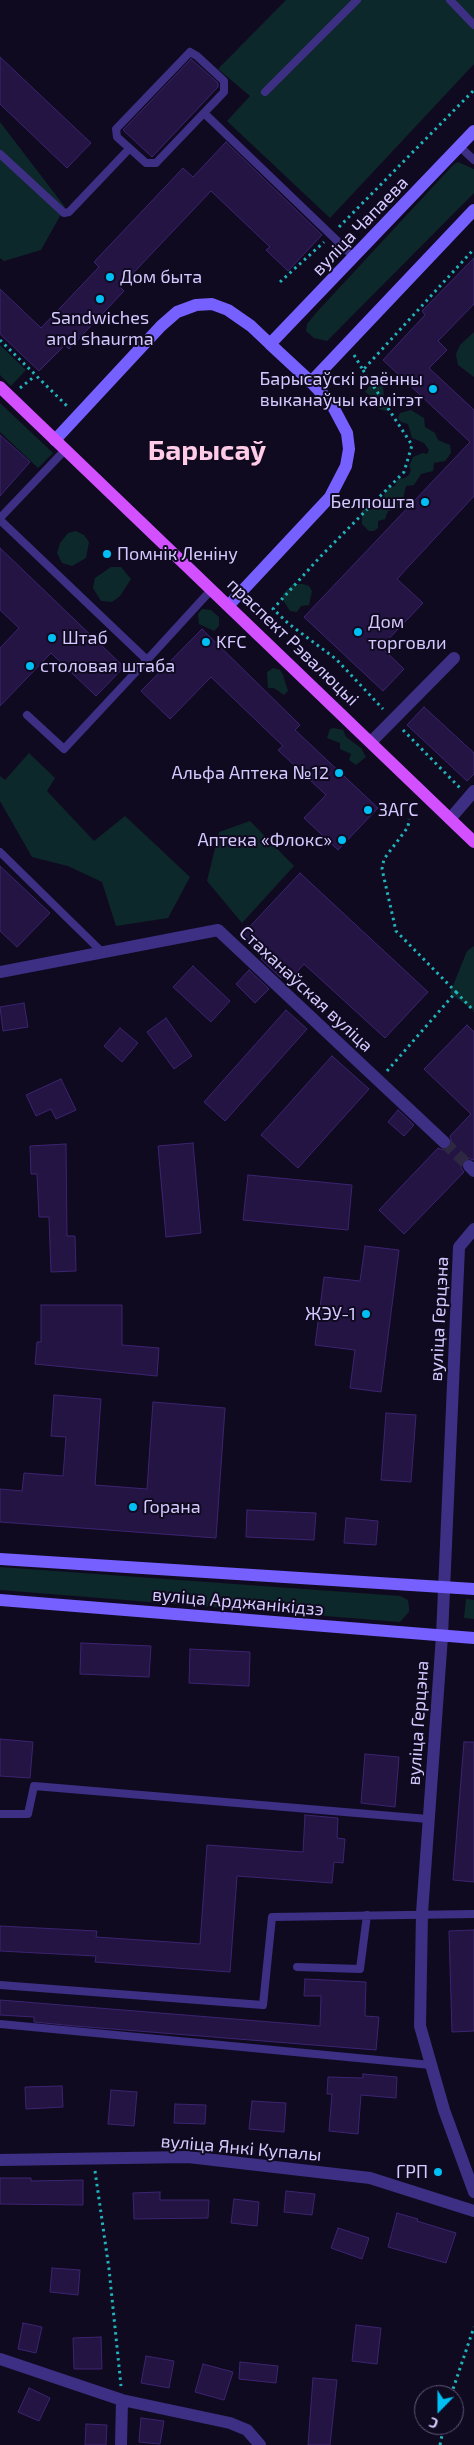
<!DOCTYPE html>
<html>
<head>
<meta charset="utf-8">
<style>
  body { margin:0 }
  #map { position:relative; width:474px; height:2445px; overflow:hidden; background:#100a20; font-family:"Exo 2",sans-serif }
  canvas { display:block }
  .north { position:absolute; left:414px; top:2385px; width:50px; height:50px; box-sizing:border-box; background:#100a20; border:1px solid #5f5679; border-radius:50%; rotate:202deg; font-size:14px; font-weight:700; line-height:20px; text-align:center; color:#d5c9ff }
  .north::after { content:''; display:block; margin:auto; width:18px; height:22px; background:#00bff4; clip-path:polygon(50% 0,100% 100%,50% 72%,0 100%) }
</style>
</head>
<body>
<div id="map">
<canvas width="474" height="2445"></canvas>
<div class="north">С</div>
</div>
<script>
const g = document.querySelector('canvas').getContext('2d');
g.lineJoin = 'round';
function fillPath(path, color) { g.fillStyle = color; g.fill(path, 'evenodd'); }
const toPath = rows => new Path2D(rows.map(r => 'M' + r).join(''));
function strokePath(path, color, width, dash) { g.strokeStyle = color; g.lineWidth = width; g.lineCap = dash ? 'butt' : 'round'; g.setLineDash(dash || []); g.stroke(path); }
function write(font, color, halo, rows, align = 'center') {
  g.font = font + ' "Exo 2",sans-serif'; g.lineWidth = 4; g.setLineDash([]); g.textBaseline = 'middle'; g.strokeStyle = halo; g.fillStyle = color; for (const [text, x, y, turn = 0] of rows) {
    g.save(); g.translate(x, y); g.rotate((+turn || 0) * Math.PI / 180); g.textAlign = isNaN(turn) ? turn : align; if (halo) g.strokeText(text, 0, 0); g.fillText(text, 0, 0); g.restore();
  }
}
fillPath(toPath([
  [286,0,474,0,474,64,330,218,227,121,250,96,218,69],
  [0,122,65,207,41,250,4,261,0,258],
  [458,162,474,169,474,193,327,341,314,338,306,331,307,324,316,313,453,165],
  [474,332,474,377,458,365,456,354,460,345],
  [0,345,26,370,11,386,0,375],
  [372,382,383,386,384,397,390,398,395,403,387,411,379,409,374,398,365,392],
  [0,403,53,453,38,468,0,432],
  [411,410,424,418,425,427,435,433,438,440,450,445,451,453,445,461,434,463,433,471,421,474,414,485,406,486,401,508,388,511,385,519,378,521,378,528,374,531,369,531,362,524,362,510,367,506,375,505,384,498,385,490,395,486,398,479,405,478,409,475,411,470,409,466,413,457,423,453,427,454,429,450,424,443,412,438,408,424,401,422,398,418,400,413],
  [76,531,84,535,89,542,86,558,72,566,62,563,57,553,60,543,68,533],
  [111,567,121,567,131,579,120,596,112,602,101,601,93,588,95,578],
  [293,584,303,584,309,586,312,591,309,605,301,606,297,612,290,611,283,600,283,594],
  [202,609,211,610,219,617,219,626,214,631,199,624,198,614],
  [273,668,280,670,283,675,288,691,284,695,274,688,268,688,267,672],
  [334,728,343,730,346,737,361,748,366,757,356,765,349,760,351,754,340,749,340,743,327,738,330,729],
  [29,753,55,778,47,791,94,841,125,816,190,877,168,918,116,926,102,882,68,866,32,857,0,801,0,776,5,780],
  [250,821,294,866,242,923,207,881,219,832],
  [474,946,474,1011,450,993,467,951],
  [0,1567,400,1596,408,1600,409,1607,409,1612,400,1622,0,1590],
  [466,1599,474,1600,474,1619,464,1618]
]), '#0d282a');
const building = toPath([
  [0,57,91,143,67,168,0,104,0,57],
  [191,59,218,83,218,87,152,157,123,130,191,59],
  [226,142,322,235,288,271,266,250,270,247,211,191,120,287,124,291,69,349,65,345,39,371,0,334,0,289,41,328,99,267,94,262,183,168,193,177,226,142],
  [474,258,474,304,438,341,447,350,429,368,474,410,474,496,397,579,423,603,381,647,404,669,383,691,304,617,470,442,383,360,425,315,422,311,474,258],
  [0,435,30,462,0,496,0,435],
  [0,548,124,667,96,696,51,653,0,706,0,648,19,628,0,610,0,548],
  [202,629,300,725,295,730,378,808,338,850,304,818,326,795,278,750,283,746,211,677,170,719,141,691,202,629],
  [424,707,474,753,474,774,467,781,407,725,424,707],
  [0,866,50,913,17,947,0,931,0,866],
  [300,873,428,992,385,1038,304,964,289,981,283,975,281,978,261,959,263,957,241,936,300,873],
  [193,966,230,1001,211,1022,173,987,193,966],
  [249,970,269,989,255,1003,236,984,249,970],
  [24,1003,28,1027,3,1031,0,1007,24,1003],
  [286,1010,307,1029,225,1121,204,1102,286,1010],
  [166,1018,192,1056,174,1069,147,1032,166,1018],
  [467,1025,474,1032,474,1160,467,1158,463,1161,461,1168,464,1172,404,1234,379,1210,438,1148,443,1150,450,1148,452,1143,450,1136,471,1114,424,1069,467,1025],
  [120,1028,138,1043,122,1062,104,1046,120,1028],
  [332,1056,369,1089,298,1168,261,1135,332,1056],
  [61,1079,76,1110,56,1119,51,1109,36,1116,26,1095,61,1079],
  [398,1110,414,1125,404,1136,388,1122,398,1110],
  [193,1143,201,1233,166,1237,158,1146,193,1143],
  [66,1144,67,1236,75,1236,76,1271,51,1272,49,1217,39,1217,37,1174,31,1174,30,1146,66,1144],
  [248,1175,352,1185,348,1230,243,1220,248,1175],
  [365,1246,399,1250,381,1392,350,1388,355,1350,315,1345,324,1277,360,1281,365,1246],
  [41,1305,122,1305,122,1345,159,1348,157,1376,35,1364,37,1342,41,1342,41,1305],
  [54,1395,101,1399,95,1485,147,1489,153,1402,225,1408,216,1538,0,1522,0,1489,22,1491,24,1473,63,1476,66,1437,51,1436,54,1395],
  [386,1413,416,1415,411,1482,381,1480,386,1413],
  [247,1510,316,1513,314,1540,246,1537,247,1510],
  [346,1518,378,1521,376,1545,344,1543,346,1518],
  [81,1643,151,1646,149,1677,80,1674,81,1643],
  [190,1649,250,1652,249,1686,189,1683,190,1649],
  [0,1739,33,1742,30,1778,0,1776,0,1739],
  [464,1742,474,1742,474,1882,453,1880,464,1742],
  [365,1754,399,1757,395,1807,361,1803,365,1754],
  [305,1815,338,1818,337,1838,345,1839,343,1863,334,1862,332,1883,237,1876,230,1972,95,1962,96,1956,0,1951,0,1926,97,1931,96,1937,200,1944,207,1845,303,1852,305,1815],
  [474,1930,474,2031,452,2032,449,1931,474,1930],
  [305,1979,366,1982,365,2016,379,2017,376,2050,75,2026,34,2022,34,2017,0,2015,0,2000,320,2026,321,1996,304,1996,305,1979],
  [363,2074,397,2077,396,2098,361,2095,358,2134,329,2131,332,2094,327,2094,328,2077,363,2078,363,2074],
  [62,2086,63,2107,26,2109,25,2087,62,2086],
  [111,2090,137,2092,134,2126,108,2124,111,2090],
  [252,2101,286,2103,284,2132,249,2129,252,2101],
  [175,2104,206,2105,205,2124,174,2123,175,2104],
  [0,2178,31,2178,31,2181,83,2180,83,2205,0,2204,0,2178],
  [286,2191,315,2194,312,2215,284,2212,286,2191],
  [160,2192,160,2200,209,2200,208,2218,134,2219,133,2193,160,2192],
  [234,2199,259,2202,257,2226,231,2223,234,2199],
  [397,2213,418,2219,417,2221,456,2233,446,2263,388,2247,397,2213],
  [338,2228,369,2238,362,2259,331,2248,338,2228],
  [52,2268,80,2270,78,2295,50,2292,52,2268],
  [23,2323,42,2327,36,2353,18,2349,23,2323],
  [356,2325,381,2328,377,2364,352,2361,356,2325],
  [101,2337,102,2369,74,2369,73,2338,101,2337],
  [146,2356,174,2361,169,2388,141,2383,146,2356],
  [240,2362,278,2366,276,2383,239,2379,240,2362],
  [203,2364,233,2372,224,2400,195,2392,203,2364],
  [313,2378,337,2380,330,2445,308,2445,313,2378],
  [29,2388,50,2398,39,2421,18,2412,29,2388],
  [141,2418,164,2421,160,2444,139,2442,141,2418],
  [86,2424,107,2425,106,2445,85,2445,86,2424]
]);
fillPath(building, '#231443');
strokePath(building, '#3c2471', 1);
strokePath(toPath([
  [444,1142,469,1166]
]), '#2e2741', 12, [12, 6]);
strokePath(toPath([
  [339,227,474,90],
  [280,282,324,242],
  [0,340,67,406],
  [354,355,363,370,474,249],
  [363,370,412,445,404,472,320,557,273,609,289,624,336,659,383,709],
  [20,388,35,376],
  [403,730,460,788],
  [456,992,474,1011],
  [387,1071,456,992,396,931,382,869,384,859,408,827,409,819],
  [95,2171,109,2269,121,2386],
  [451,2395,474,2327],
  [440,2445,444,2425]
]), '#21b3bb', 3, [2.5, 4]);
strokePath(toPath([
  [450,0,474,25],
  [190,52,197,56,224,81,224,92,156,163,146,163,117,137,116,129,190,52],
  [265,92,357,0],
  [204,113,354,257],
  [459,146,474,160],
  [0,154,64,213,69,212,129,149],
  [0,518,65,450],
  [0,520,147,660,212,589],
  [27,715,64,749,147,660],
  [0,852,102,952],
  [0,1814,28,1814,34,1786,428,1819],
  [297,1967,360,1969,367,1915],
  [0,1985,263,2005,272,1917,474,1914],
  [0,2024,431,2065]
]), '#3d3084', 8);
strokePath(toPath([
  [371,742,454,658],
  [450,819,474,791],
  [0,972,218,930,444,1142],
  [469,1166,474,1171],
  [474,1229,459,1247,442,1636,422,1913,420,2026,444,2110,474,2192],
  [0,2160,188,2157,370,2178,474,2211],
  [0,2359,122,2400,230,2423,247,2430,260,2445],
  [121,2445,122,2400]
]), '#3d3084', 12);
strokePath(toPath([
  [270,344,311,382],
  [55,440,161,326,177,312,196,305,212,304,228,310,251,326,270,344,474,131],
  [229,605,330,497,346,466,349,449,347,433,331,403,311,382,474,210],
  [0,1559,474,1589],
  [0,1600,474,1638]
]), '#7660ff', 12);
strokePath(toPath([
  [0,387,474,842]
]), '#d250ff', 12);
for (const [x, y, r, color] of [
  [110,277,5,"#00bff4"],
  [100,299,5,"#00bff4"],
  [433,389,5,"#00bff4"],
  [425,502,5,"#00bff4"],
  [107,554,5,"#00bff4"],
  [358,632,5,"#00bff4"],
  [52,638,5,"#00bff4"],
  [206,642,5,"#00bff4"],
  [30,666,5,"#00bff4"],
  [339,773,5,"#00bff4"],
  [368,810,5,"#00bff4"],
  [342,840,5,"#00bff4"],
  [366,1314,5,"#00bff4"],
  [133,1507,5,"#00bff4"],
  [438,2172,5,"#00bff4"]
]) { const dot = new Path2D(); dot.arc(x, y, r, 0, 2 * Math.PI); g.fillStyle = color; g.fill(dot); strokePath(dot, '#100a20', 2); }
write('18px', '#d5c9ff', '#100a20', [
  ["вуліца Чапаева",360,226,-46],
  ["праспект Рэвалюцыі",293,642,44],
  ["Стаханаўская вуліца",306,989,43],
  ["вуліца Герцэна",439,1319,-87],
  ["вуліца Арджанікідзэ",238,1602,5],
  ["вуліца Герцэна",418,1723,-86],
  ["вуліца Янкі Купалы",241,2148,5]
]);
write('18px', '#d5c9ff', '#100a20', [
  ["Дом быта",120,277],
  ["Sandwiches",100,318,"center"],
  ["and shaurma",100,339,"center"],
  ["Барысаўскі раённы",423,379,"right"],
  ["выканаўчы камітэт",423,400,"right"],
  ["Белпошта",415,502,"right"],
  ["Помнік Леніну",117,554],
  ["Дом",368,622],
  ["торговли",368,643],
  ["Штаб",62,638],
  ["KFC",216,642],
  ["столовая штаба",40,666],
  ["Альфа Аптека №12",329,773,"right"],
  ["ЗАГС",378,810],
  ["Аптека «Флокс»",332,840,"right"],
  ["ЖЭУ-1",356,1314,"right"],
  ["Горана",143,1507],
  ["ГРП",428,2172,"right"]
], 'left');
write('bold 28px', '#ffcbe6', '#100a20', [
  ["Барысаў",207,451]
]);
</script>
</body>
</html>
